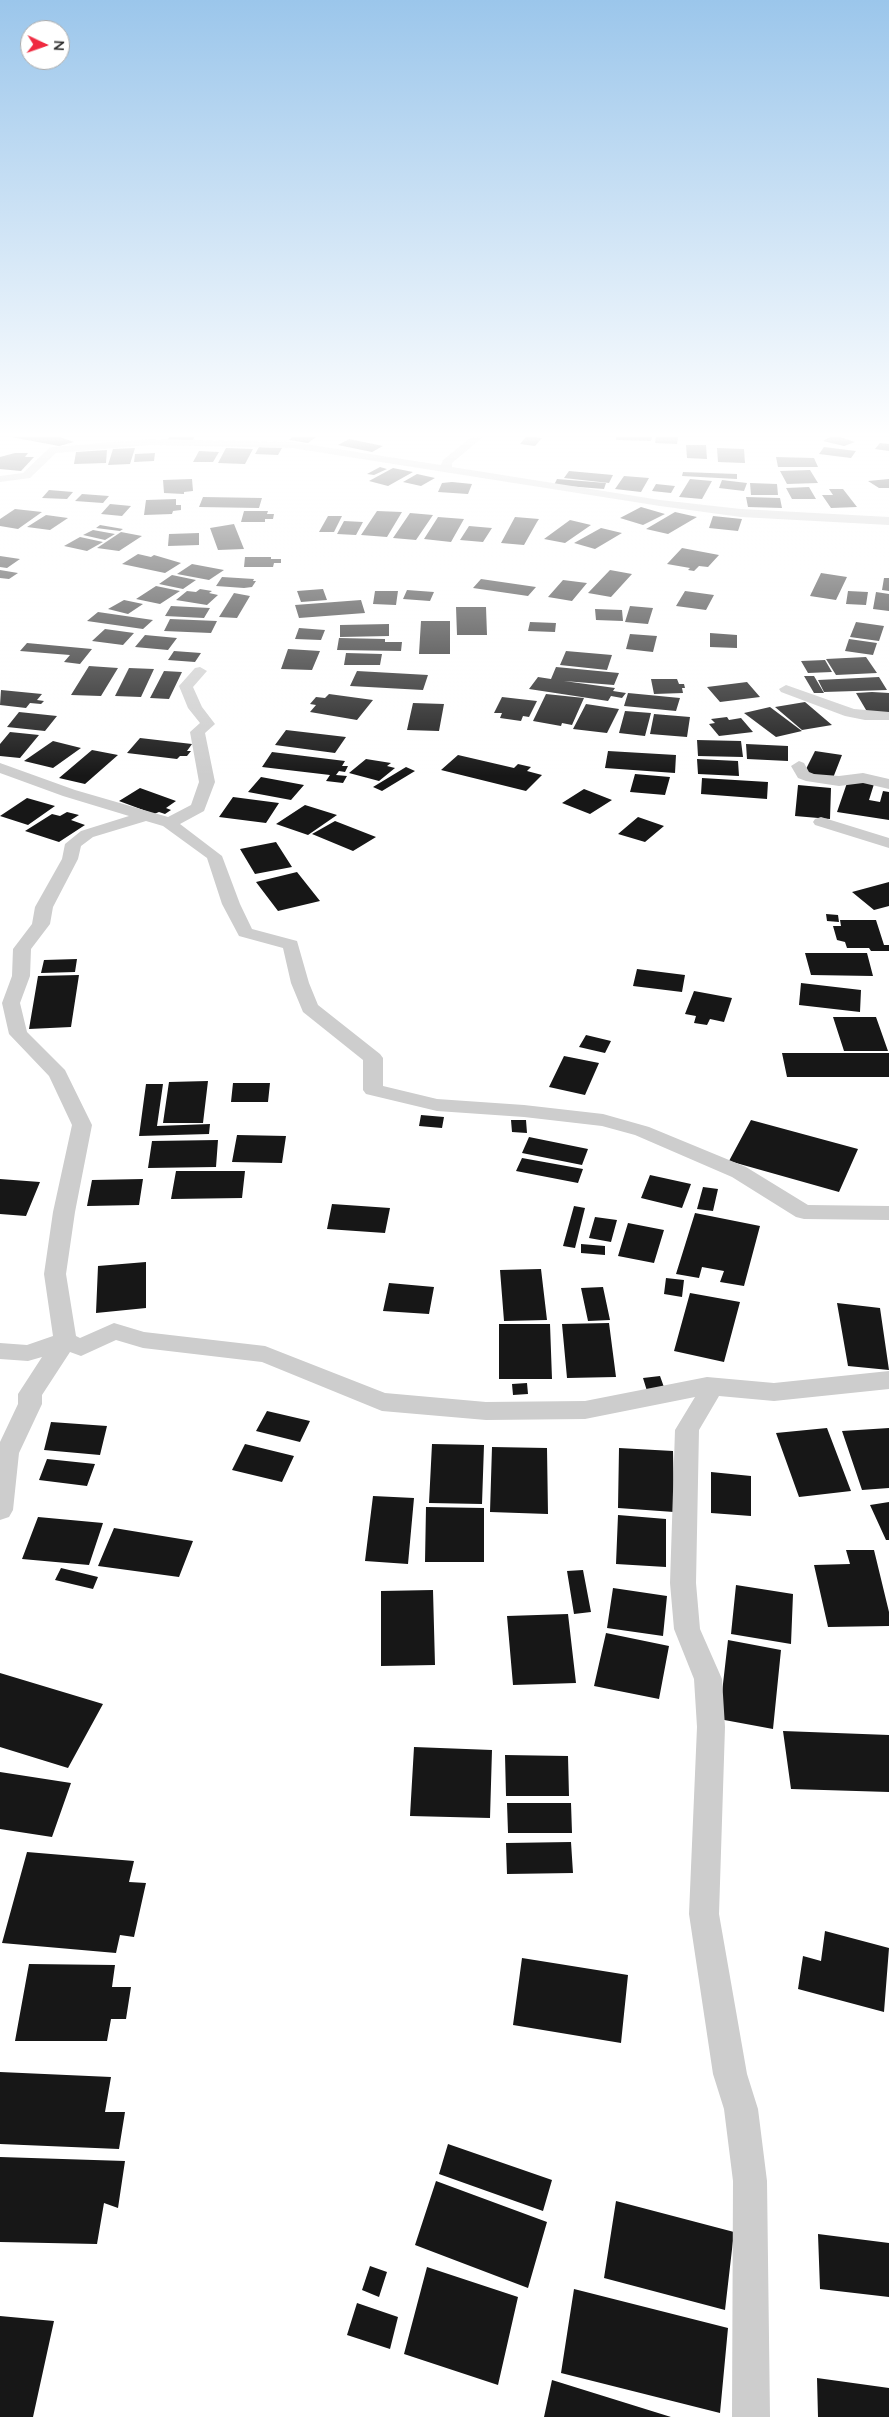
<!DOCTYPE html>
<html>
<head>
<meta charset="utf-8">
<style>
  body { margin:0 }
  #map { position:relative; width:889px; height:2417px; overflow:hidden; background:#fff; font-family:Lato,sans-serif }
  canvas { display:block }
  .north { position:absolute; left:20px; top:20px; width:50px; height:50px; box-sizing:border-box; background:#fff; border:1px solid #acacac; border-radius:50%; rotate:93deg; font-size:14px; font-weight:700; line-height:20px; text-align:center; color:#303030 }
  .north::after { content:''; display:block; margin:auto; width:18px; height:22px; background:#ef2a40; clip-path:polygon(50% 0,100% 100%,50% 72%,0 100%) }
</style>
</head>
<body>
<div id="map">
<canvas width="889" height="2417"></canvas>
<div class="north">N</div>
</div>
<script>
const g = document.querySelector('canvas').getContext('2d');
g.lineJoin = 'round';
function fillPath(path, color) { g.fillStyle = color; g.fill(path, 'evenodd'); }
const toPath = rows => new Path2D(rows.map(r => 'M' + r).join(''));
fillPath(toPath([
  [11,437,60,437,74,442,59,446],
  [169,437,194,437,193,440,168,440],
  [292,437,316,437,308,443,289,440],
  [526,437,535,437,542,438,535,446,520,444],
  [616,437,652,437,651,441,616,440],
  [656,437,678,437,677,444,655,443],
  [830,437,840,437,855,442,844,446,823,441],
  [349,439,383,446,372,452,338,445],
  [880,443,889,444,889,451,875,449],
  [686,445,706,445,707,459,687,458],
  [259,447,282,448,278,455,255,454],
  [824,447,856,451,851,458,819,454],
  [135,448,130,464,108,465,113,449],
  [226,448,253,449,245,464,218,463],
  [717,448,744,449,745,463,718,462],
  [107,450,106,463,74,464,76,452],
  [199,451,219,452,213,462,193,462],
  [15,453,28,453,25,457,34,457,21,471,0,469,0,457],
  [155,453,154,461,134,462,135,454],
  [776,457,814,458,818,467,778,467],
  [380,467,387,469,374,475,367,474],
  [393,468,413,472,388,486,369,481],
  [810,470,818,483,787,484,780,471],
  [569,471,613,475,609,483,564,478],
  [683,472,737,474,737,479,682,476],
  [417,474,435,478,421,486,403,482],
  [624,476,649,478,641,492,615,489],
  [192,479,193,491,184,492,184,494,164,493,163,480],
  [557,479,606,483,604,489,554,485],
  [690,479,712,481,702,499,679,497],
  [889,479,889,488,879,488,868,481],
  [722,480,747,483,744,491,719,488],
  [442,483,452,482,472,484,468,494,438,492],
  [750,483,777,484,778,495,751,495],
  [656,484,675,486,671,493,652,491],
  [809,487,816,499,792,499,786,488],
  [829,489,843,489,857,507,831,508,822,495,833,495],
  [49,490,73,492,67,499,42,498],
  [82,494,109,496,103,503,75,501],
  [203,497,262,498,259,508,199,507],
  [746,497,780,498,782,508,748,507],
  [176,499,176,505,181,505,181,510,173,511,172,514,144,515,146,500],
  [110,504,131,506,122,516,101,514],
  [641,507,665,514,643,525,620,518],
  [15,509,42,512,18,529,0,526,0,519],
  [244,511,268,511,267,514,274,514,273,519,265,519,265,522,241,522],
  [377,511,402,512,387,537,361,535],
  [675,512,697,517,668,534,646,529],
  [410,513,433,515,416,540,393,538],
  [46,515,68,518,50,530,27,527],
  [328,516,342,516,334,532,319,532],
  [713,516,742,519,738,531,709,528],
  [438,517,464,519,451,542,424,539],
  [515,517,539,519,537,522,527,521,537,522,524,545,501,543],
  [570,520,591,525,565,543,544,539],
  [344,521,363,522,356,535,337,534],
  [234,524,244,549,218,550,210,528],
  [100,525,123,529,120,531,96,528],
  [469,526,492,528,483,542,460,540],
  [601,528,622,533,595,549,574,543],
  [93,530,115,534,105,540,83,535],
  [121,532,142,536,119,551,97,548],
  [199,533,199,545,168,546,169,534],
  [80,537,103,542,87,551,64,546],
  [682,548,719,555,708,567,699,566,694,571,688,570,690,568,667,564],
  [138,554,151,557,154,555,181,563,165,573,122,564],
  [0,556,20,559,7,568,0,567],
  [245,557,271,557,271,559,281,559,281,563,274,563,273,567,244,567],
  [192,564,224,570,209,580,177,574],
  [0,570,18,573,9,579,0,578],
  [610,570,632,574,611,597,588,593],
  [821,573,847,577,836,600,810,596],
  [172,575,196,580,183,589,159,584],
  [222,577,254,579,253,581,256,581,252,587,244,588,216,586],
  [884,578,889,578,889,591,882,590],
  [481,579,536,587,528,596,473,588],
  [563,580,587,583,572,601,548,597],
  [156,586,180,591,160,604,136,599],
  [200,589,212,591,209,593,218,595,207,605,176,600,187,591,196,592],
  [323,589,327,600,301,602,297,591],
  [407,590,434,592,430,601,403,599],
  [375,591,398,591,396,605,373,604],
  [685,591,714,595,706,610,676,606],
  [848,591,868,592,866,605,846,604],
  [876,592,889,594,889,611,873,609],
  [234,593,250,596,237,618,219,617],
  [124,600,143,604,128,614,108,609],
  [361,600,365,613,299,618,295,605],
  [171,606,210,608,204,618,165,616],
  [630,606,653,608,648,624,625,622],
  [456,607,486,607,487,635,457,635],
  [595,609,622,610,623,621,596,620],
  [98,612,153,620,143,629,87,621],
  [170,619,217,621,211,633,164,631],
  [421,621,450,621,450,654,419,654],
  [530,622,556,623,555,632,528,631],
  [856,622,884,626,879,641,850,637],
  [389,624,389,636,340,637,340,625],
  [299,628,325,630,321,640,295,639],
  [105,629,134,633,123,645,92,641],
  [710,633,737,635,737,648,710,647],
  [630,634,657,636,653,652,626,649],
  [145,635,177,638,168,650,135,647],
  [339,638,385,639,385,642,402,642,401,651,337,650],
  [849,639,877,643,873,655,845,651],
  [27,643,92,649,80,664,64,662,70,655,20,651],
  [288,649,320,651,312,670,281,669],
  [174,651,201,653,195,662,168,660],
  [566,651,612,655,607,670,560,665],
  [346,653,382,654,380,665,344,665],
  [866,657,877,673,836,675,826,659],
  [825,660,832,672,808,673,801,661],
  [89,666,118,668,101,696,71,695],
  [556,667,619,673,614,685,564,681,615,688,613,691,626,693,622,698,611,696,608,701,529,689,538,677,551,679],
  [129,668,154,669,141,697,115,696],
  [164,671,182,672,169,699,150,698],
  [357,671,428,675,423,690,350,686],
  [804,676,814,676,824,693,814,693],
  [879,677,887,690,824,692,818,680],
  [651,679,677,679,679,684,684,684,685,688,682,688,683,693,654,694],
  [747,682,760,697,720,702,707,687],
  [1,690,42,694,37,700,44,701,41,704,30,703,26,708,0,705],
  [872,692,889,693,889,714,869,715,856,693],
  [628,693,680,698,676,711,624,706],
  [329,694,373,700,357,720,310,712,316,705,310,704,316,697,325,698],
  [546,694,584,698,572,725,562,723,561,726,533,721],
  [502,697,537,701,529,717,523,716,521,721,500,718,502,713,494,713],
  [805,702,832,725,802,730,775,707],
  [413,703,444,704,439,731,407,730],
  [586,704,619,709,607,733,573,729],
  [770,707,802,731,776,737,744,713],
  [625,711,651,713,645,736,619,733],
  [19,712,57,716,45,731,7,727],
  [654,714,690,717,687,737,650,734],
  [727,717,729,720,741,718,753,732,719,736,709,724,715,723,711,719],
  [286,730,346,737,335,753,275,745],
  [10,732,39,735,20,758,0,756,0,744],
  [140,738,192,744,187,751,191,751,187,756,180,756,177,759,127,753],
  [697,740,741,741,743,757,698,756],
  [53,741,81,748,53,768,24,761],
  [746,744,788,746,788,761,747,759],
  [92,750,118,755,85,784,59,778],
  [608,751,676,755,675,773,605,768],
  [815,751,842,755,833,778,804,773],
  [272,752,345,761,342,766,348,766,345,772,339,771,336,775,347,776,343,783,326,781,330,775,262,767],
  [458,755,514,768,518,764,531,767,527,771,542,775,526,791,441,770],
  [366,759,391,763,387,766,395,768,379,781,349,773],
  [697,759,738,761,739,776,698,774],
  [406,767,415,771,382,791,373,787],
  [635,774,670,777,665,795,630,792],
  [261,777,304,785,291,800,248,792],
  [702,778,768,782,767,799,701,794],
  [848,780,874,784,869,800,880,802,883,791,889,792,889,820,837,812],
  [798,785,831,788,830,819,795,816],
  [140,788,176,801,166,808,171,810,165,814,159,812,154,814,119,801],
  [584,789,612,800,590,814,562,803],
  [233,797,279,803,266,823,219,817],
  [27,798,55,806,28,825,0,816],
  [305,805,337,815,308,835,276,824],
  [67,812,79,815,71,820,85,825,59,842,25,831,52,814,60,816],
  [638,817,664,826,645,842,618,834],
  [335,821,376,837,353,851,312,834],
  [276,842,292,867,255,874,240,849],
  [297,872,320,901,278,911,256,882],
  [889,882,889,906,874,910,852,892],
  [826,914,838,915,839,922,827,921],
  [840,920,876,920,884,945,889,945,889,951,871,951,869,948,847,948,845,942,837,940,833,926,841,926],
  [805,953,867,953,873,976,811,975],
  [77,959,75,972,41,973,44,960],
  [637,969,685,975,682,992,633,986],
  [79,975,71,1027,29,1029,38,976],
  [801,983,861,990,860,1012,799,1005],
  [694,991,732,998,724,1022,710,1019,707,1025,694,1023,696,1016,685,1014],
  [833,1017,876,1017,888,1051,844,1051],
  [586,1035,611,1041,605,1053,579,1047],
  [782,1053,889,1053,889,1077,787,1077],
  [564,1056,599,1063,585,1095,549,1087],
  [208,1081,203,1123,163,1123,169,1082],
  [233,1083,270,1083,268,1102,231,1102],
  [146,1084,163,1084,157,1126,210,1124,209,1134,139,1136],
  [421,1115,444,1117,442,1128,419,1126],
  [511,1120,526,1120,527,1133,512,1132],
  [751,1120,858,1149,839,1192,729,1161],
  [237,1135,286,1136,282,1163,232,1162],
  [529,1137,588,1149,582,1165,522,1153],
  [218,1140,216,1167,148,1168,152,1141],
  [522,1158,583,1169,578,1183,516,1171],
  [176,1171,245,1171,242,1198,171,1199],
  [650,1175,691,1184,682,1208,641,1198],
  [0,1179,40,1182,26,1216,0,1214],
  [143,1179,139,1205,87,1206,92,1180],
  [703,1187,718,1189,713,1211,697,1209],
  [332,1204,390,1208,385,1233,327,1229],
  [574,1206,585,1208,575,1248,563,1246],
  [695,1213,760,1226,744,1286,720,1282,724,1271,702,1267,699,1278,676,1274],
  [595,1217,617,1220,611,1242,589,1238],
  [628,1223,664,1230,654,1263,618,1256],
  [581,1244,605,1246,605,1255,581,1253],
  [146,1262,146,1308,96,1313,98,1266],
  [541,1269,547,1320,504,1321,500,1270],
  [666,1278,684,1280,682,1297,664,1294],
  [389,1283,434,1287,429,1314,383,1311],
  [603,1287,610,1320,588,1321,581,1288],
  [690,1293,740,1302,724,1362,674,1351],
  [837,1303,880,1308,889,1370,848,1366],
  [609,1323,616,1377,567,1378,562,1324],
  [499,1324,550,1324,552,1379,499,1379],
  [660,1376,665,1390,647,1391,643,1378],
  [527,1383,528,1394,513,1395,512,1384],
  [267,1411,310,1421,300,1442,256,1431],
  [51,1422,107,1426,100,1455,44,1450],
  [827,1428,851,1491,799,1497,776,1433],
  [889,1428,889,1488,862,1490,842,1431],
  [245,1444,294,1456,282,1482,232,1470],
  [432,1444,484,1445,482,1504,429,1503],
  [492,1447,547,1448,548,1514,490,1512],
  [619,1448,673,1451,674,1512,618,1508],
  [47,1459,95,1464,87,1486,39,1480],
  [711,1472,751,1476,751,1516,711,1513],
  [373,1496,414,1498,408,1564,365,1561],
  [889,1502,889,1540,886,1540,870,1505],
  [426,1507,484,1508,484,1562,425,1562],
  [618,1515,666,1519,666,1567,616,1564],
  [38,1517,103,1523,89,1565,22,1559],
  [114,1528,193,1541,179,1577,98,1566],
  [846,1550,874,1550,889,1612,889,1626,828,1627,814,1565,850,1564],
  [61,1568,98,1577,93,1589,55,1580],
  [583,1570,591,1612,574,1614,567,1571],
  [736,1585,793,1594,791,1644,731,1634],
  [613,1588,667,1596,663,1636,607,1628],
  [433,1590,435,1665,381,1666,381,1591],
  [568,1614,576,1683,513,1685,507,1616],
  [606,1633,669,1646,659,1699,594,1686],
  [728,1640,781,1650,773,1729,719,1719],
  [0,1673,103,1704,68,1768,0,1747],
  [783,1731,889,1735,889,1792,791,1789],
  [414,1747,492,1750,490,1818,410,1816],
  [505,1755,568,1756,569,1796,506,1796],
  [0,1772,71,1783,52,1837,0,1829],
  [507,1803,571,1803,572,1833,508,1833],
  [571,1842,573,1873,507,1874,506,1843],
  [27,1852,134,1861,129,1882,146,1883,134,1937,120,1935,116,1953,2,1943],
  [825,1931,889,1948,884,2012,798,1989,803,1956,821,1961],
  [522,1958,628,1975,621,2043,513,2025],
  [29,1964,115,1965,112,1987,131,1987,126,2019,111,2019,107,2041,15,2041],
  [0,2072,111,2077,105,2112,125,2112,119,2149,0,2144],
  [448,2144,552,2180,543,2211,439,2174],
  [0,2157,125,2161,118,2208,104,2203,97,2244,0,2242],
  [436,2181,547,2222,528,2288,415,2245],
  [616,2201,734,2232,725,2310,604,2278],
  [818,2234,889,2243,889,2297,820,2289],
  [370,2266,387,2272,379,2297,362,2290],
  [427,2267,518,2297,498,2385,404,2354],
  [574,2289,728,2328,720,2413,561,2373],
  [357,2303,398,2317,390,2349,347,2335],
  [0,2316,54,2321,33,2417,0,2417],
  [817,2378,889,2388,889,2417,818,2417],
  [552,2380,671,2417,544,2417]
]), '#171717');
fillPath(toPath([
  [471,437,483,437,452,463,452,467,660,500,741,509,889,517,889,525,741,517,660,506,292,448,150,445,56,453,30,478,0,482,0,476,23,473,49,448,53,447,150,439,292,442,441,465,443,460,471,437],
  [200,667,207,671,193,687,202,707,215,724,205,733,215,782,204,811,180,824,222,856,240,904,252,929,297,941,309,983,318,1005,380,1054,383,1058,383,1086,437,1099,524,1105,603,1114,649,1127,746,1167,808,1205,889,1206,889,1220,804,1219,796,1217,732,1177,635,1135,602,1126,524,1117,437,1111,366,1094,363,1090,363,1060,303,1012,291,983,283,948,239,936,222,904,207,858,163,826,146,821,93,837,81,846,78,859,53,907,50,924,31,949,30,976,20,1003,27,1032,65,1070,92,1125,75,1212,66,1274,76,1336,80,1338,114,1323,144,1332,265,1346,385,1393,486,1402,585,1401,707,1377,774,1383,889,1371,889,1389,774,1401,719,1396,699,1430,696,1583,700,1629,722,1679,725,1727,719,1914,747,2074,758,2109,767,2181,770,2417,732,2417,733,2181,724,2109,713,2074,689,1914,697,1727,694,1679,674,1629,670,1583,675,1430,695,1397,585,1419,486,1420,382,1411,262,1362,143,1348,116,1340,81,1356,70,1352,42,1395,42,1404,19,1453,13,1510,9,1517,0,1520,0,1442,18,1404,18,1394,42,1357,28,1361,0,1359,0,1343,27,1345,53,1336,44,1274,53,1212,72,1125,49,1076,9,1034,2,1003,12,976,13,949,32,924,35,907,62,859,65,844,81,831,129,816,63,796,0,773,0,763,75,790,168,817,191,805,199,782,190,732,200,723,188,708,179,686,195,668,200,667],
  [786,685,854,709,889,712,889,720,865,720,845,716,781,692,779,689,786,685],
  [799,761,804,763,809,772,814,774,839,776,863,773,889,779,889,789,863,783,839,786,806,781,798,778,791,766,799,761],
  [821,817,889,838,889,848,815,825,813,822,815,819,821,817]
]), '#cdcdcd');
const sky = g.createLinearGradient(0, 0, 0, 776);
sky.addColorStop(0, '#9bc6eb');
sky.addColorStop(0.56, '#fff');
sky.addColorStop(1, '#ffffff00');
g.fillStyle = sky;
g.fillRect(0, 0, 889, 776);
</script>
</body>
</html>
